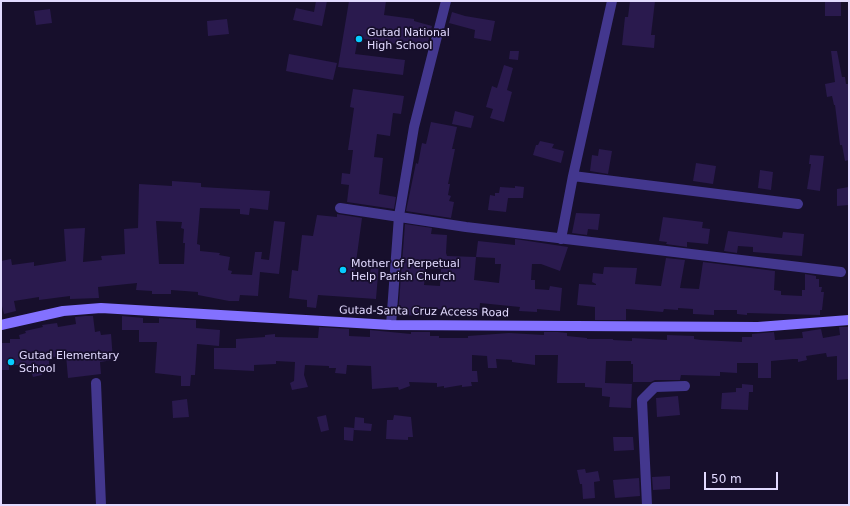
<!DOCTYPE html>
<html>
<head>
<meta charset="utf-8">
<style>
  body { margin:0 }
  #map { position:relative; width:850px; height:506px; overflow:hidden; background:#170f2c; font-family:"DejaVu Sans",sans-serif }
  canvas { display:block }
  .frame { position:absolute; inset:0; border:2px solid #e2daff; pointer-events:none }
  .scale { position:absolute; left:704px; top:472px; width:74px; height:18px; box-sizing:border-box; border:2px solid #e2daff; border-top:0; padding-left:5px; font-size:12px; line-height:14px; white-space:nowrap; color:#e2daff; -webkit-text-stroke:3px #170f2c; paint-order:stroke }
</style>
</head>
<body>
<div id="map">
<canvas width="850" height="506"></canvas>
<div class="frame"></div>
<div class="scale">50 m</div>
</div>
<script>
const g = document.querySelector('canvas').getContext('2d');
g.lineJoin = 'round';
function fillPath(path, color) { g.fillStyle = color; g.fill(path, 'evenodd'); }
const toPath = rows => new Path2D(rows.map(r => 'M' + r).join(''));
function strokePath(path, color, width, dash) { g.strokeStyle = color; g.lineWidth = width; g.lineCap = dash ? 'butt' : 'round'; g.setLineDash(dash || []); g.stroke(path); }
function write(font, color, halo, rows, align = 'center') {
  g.font = font + ' "DejaVu Sans",sans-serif'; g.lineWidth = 3.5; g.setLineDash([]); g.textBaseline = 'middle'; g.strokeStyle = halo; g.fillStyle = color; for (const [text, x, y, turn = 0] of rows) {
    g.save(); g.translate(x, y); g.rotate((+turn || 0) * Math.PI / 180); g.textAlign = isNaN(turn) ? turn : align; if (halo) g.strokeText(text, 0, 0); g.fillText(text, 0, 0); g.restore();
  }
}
fillPath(toPath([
  [316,1,327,1,322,26,293,20,296,8,314,12],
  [349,1,386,1,384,15,414,19,414,21,432,26,427,46,411,42,410,46,358,38,355,54,405,60,403,75,338,67],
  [630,1,655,1,651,35,655,35,654,48,622,45,625,17,628,17],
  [825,1,841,1,841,16,825,16],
  [50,9,52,23,36,25,34,11],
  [452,12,465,16,495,21,491,41,474,38,475,30,449,23],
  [227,19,229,34,208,36,207,21],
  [510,51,519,51,518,60,509,59],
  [831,51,837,51,842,77,845,77,846,84,849,84,849,160,845,161,842,145,840,145,835,105,834,105,832,96,827,97,825,84,835,82],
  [289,54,337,63,333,80,286,71],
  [504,65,513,68,507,90,512,92,504,122,490,118,493,109,486,107,492,86,497,88],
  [353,89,404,96,401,114,393,113,390,136,377,134,374,157,383,158,379,194,396,197,394,209,347,202,349,185,341,184,342,173,350,174,353,150,348,150,354,108,350,107],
  [455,111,474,116,471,128,452,124],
  [431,122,457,127,452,149,455,149,448,184,450,184,448,195,451,196,449,201,454,202,451,218,406,211,416,163,418,164,422,143,426,144],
  [540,141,554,144,552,148,564,151,561,163,533,155,536,145,538,145],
  [599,149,612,151,608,174,590,171,592,155,598,156],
  [810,155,824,156,820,191,807,189,811,164,809,164],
  [696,163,716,166,713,184,693,181],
  [760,170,773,172,771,190,758,188],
  [172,181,201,183,201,187,270,191,268,210,250,208,249,215,240,214,240,209,200,208,197,244,200,245,200,251,220,253,219,255,230,257,228,270,232,271,231,274,252,275,255,252,262,252,261,259,269,260,274,221,285,222,279,274,260,272,258,296,240,295,239,301,229,301,198,295,198,292,171,290,171,294,152,294,152,291,136,290,137,283,98,287,99,298,70,299,70,296,39,300,39,297,14,301,16,311,4,314,1,302,1,261,11,259,12,265,34,262,34,266,66,261,64,229,85,228,83,262,102,260,101,256,125,254,124,229,138,228,139,184,172,186],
  [156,221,182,222,181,228,184,229,183,243,185,243,184,264,159,264],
  [515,186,524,187,523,198,508,198,506,212,488,210,490,195,495,196,495,193,499,193,500,187,515,188],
  [849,187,849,205,837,206,837,189],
  [576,213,600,214,598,230,588,229,587,235,572,233],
  [337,214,362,218,354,277,369,279,372,262,379,263,376,299,318,295,316,308,307,307,307,300,289,298,292,270,298,271,302,235,313,236,317,215,337,217],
  [663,217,703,222,702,228,710,229,708,244,687,242,687,247,666,244,667,242,659,241],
  [405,224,432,228,431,234,447,235,446,253,447,256,476,257,474,280,499,283,501,264,495,264,495,258,476,257,478,241,515,245,515,239,568,247,560,271,541,264,532,264,531,280,535,280,535,289,549,290,550,286,562,288,560,311,537,309,537,312,519,311,520,307,480,303,479,314,455,313,455,316,446,315,447,309,431,309,431,316,398,315],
  [426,268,441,269,440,286,424,285],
  [728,231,782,238,783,232,804,234,802,256,753,252,753,247,738,246,737,253,724,251],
  [666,258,685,260,680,288,699,289,703,262,775,271,774,290,781,291,781,295,802,296,802,290,805,290,805,274,816,276,816,279,819,279,819,287,822,287,821,292,824,292,822,310,820,310,820,315,747,313,747,315,737,314,737,310,714,310,714,315,693,314,693,309,678,308,678,310,664,309,663,312,626,309,626,320,595,320,595,307,577,305,579,284,596,285,596,284,592,282,593,273,603,274,604,267,637,268,635,284,661,286],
  [85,316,93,316,95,332,100,331,101,335,111,334,113,360,100,362,101,374,68,378,66,355,49,358,49,367,41,369,42,375,33,377,31,371,24,373,22,365,9,365,9,370,1,370,2,343,10,343,10,339,20,339,19,335,26,333,25,331,43,327,42,325,57,323,58,327,76,324,75,317],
  [122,316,143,318,143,323,159,323,159,318,196,320,196,328,220,330,219,346,197,344,195,375,191,375,190,386,181,386,181,376,155,373,157,342,139,342,139,330,122,330],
  [319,327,349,329,349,336,370,337,370,330,411,334,411,332,430,332,430,336,439,336,439,338,468,338,468,336,509,333,544,335,544,332,558,332,567,333,567,336,587,338,587,339,613,339,613,340,632,341,632,338,667,340,667,335,694,336,694,339,701,340,742,342,742,337,752,337,752,334,774,332,775,340,803,338,802,332,821,329,823,338,840,335,839,327,849,327,849,379,837,380,837,356,827,357,826,353,806,356,807,360,798,362,798,359,793,359,771,361,771,378,758,378,758,363,737,363,737,373,720,372,720,376,681,375,680,380,655,380,651,382,633,382,633,364,631,364,631,361,606,361,605,383,632,384,631,408,609,407,610,397,602,396,602,388,585,387,585,383,557,383,558,355,535,355,535,365,512,362,512,360,496,359,497,368,488,368,487,356,472,355,472,371,477,371,478,382,471,382,472,386,462,387,462,385,444,388,444,386,437,387,437,383,409,382,410,386,399,390,398,387,372,389,371,366,347,365,346,374,335,373,336,368,329,368,329,366,305,365,304,375,308,387,292,390,290,383,294,381,295,362,276,361,276,364,254,365,254,371,214,369,214,348,236,348,236,339,265,337,265,335,275,334,275,337,318,338],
  [742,384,753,385,753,392,749,392,748,410,721,409,722,393,736,392,736,388,742,388],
  [678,396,680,415,657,417,656,398],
  [187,399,189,417,173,418,172,401],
  [326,415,329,430,321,432,317,417],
  [394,415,411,417,413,437,408,437,408,440,386,439,387,420,393,420],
  [355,417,364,418,364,423,372,424,371,431,354,430],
  [344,427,354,428,353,441,344,440],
  [613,437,633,437,634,450,614,451],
  [585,469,586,473,598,471,600,481,594,482,595,498,583,499,582,484,580,484,577,470],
  [670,476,670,489,653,490,652,477],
  [639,478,640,496,615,498,613,480]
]), '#2a1a4e');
strokePath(toPath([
  [573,176,798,204],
  [340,208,466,227,841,272],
  [561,239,573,176,612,1],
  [391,325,399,216,414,127,446,1],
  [96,383,101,505],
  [647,505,642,400,655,387,685,386]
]), '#43378e', 10);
strokePath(toPath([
  [1,325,63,311,101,308,391,325,758,327,849,320]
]), '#8371ff', 10);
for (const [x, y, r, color] of [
  [359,39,4,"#06ccff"],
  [343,270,4,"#06ccff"],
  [11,362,4,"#06ccff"]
]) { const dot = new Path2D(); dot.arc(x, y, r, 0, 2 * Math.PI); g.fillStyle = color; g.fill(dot); strokePath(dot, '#170f2c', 1.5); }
write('11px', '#e2daff', '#170f2c', [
  ["Gutad National",367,33],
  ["High School",367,46],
  ["Mother of Perpetual",351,264],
  ["Help Parish Church",351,277],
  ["Gutad Elementary",19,356],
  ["School",19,369]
], 'left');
write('11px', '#e2daff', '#170f2c', [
  ["Gutad-Santa Cruz Access Road",424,312,1]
]);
</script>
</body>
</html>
